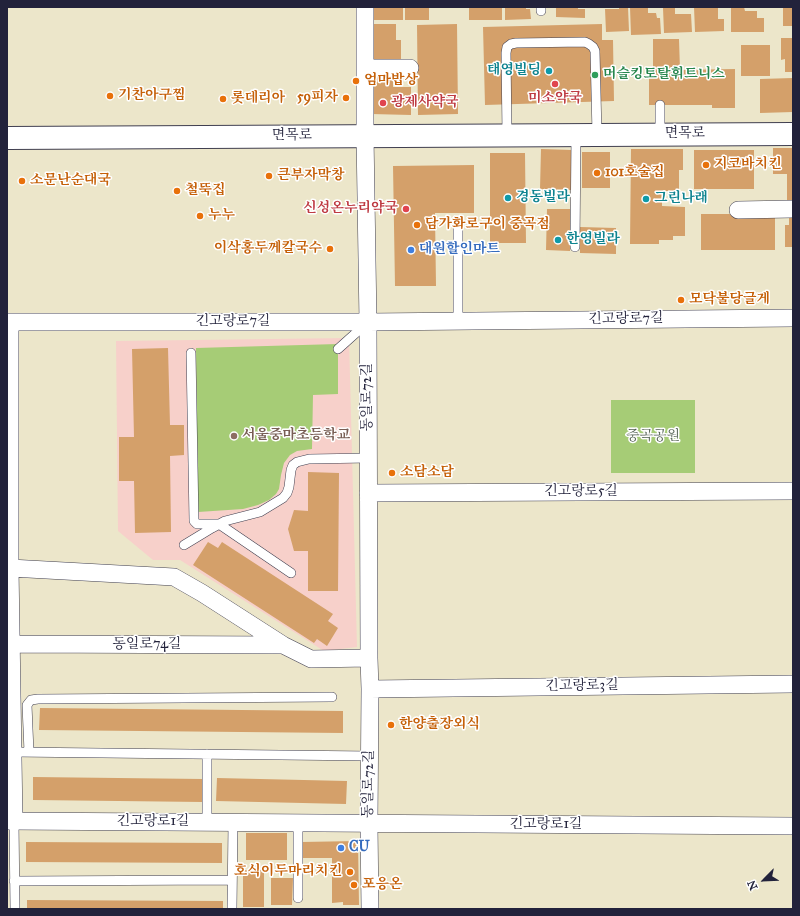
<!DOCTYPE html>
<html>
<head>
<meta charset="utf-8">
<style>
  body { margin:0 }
  #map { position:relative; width:800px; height:916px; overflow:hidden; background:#ece6ca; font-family:"IM FELL Great Primer",serif }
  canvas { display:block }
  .frame { position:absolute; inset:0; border:8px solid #22223b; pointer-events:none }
  .north { position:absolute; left:744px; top:860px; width:40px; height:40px; -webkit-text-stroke:3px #fff; paint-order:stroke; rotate:246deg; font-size:11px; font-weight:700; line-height:16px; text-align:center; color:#22223b }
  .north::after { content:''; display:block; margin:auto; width:14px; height:18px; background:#22223b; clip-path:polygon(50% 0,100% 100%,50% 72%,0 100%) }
</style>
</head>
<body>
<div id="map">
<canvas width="800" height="916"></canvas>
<div class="frame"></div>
<div class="north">N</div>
</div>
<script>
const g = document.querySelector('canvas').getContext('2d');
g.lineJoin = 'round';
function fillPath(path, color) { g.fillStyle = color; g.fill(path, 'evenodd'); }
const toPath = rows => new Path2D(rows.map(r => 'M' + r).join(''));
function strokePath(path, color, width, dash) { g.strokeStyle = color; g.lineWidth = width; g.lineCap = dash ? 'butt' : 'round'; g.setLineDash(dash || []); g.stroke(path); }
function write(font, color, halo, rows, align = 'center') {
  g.font = font + ' "IM FELL Great Primer","Noto Serif KR",serif'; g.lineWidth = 3; g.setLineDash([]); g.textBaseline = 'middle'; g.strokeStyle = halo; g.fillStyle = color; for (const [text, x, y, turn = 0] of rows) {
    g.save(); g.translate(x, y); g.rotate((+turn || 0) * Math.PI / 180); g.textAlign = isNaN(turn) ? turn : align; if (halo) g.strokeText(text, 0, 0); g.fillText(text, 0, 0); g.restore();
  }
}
fillPath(toPath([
  [349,338,357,647,324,651,180,560,153,560,118,531,116,341]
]), '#f7d0ca');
fillPath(toPath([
  [338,344,338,394,313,395,312,449,297,451,290,455,284,463,281,475,279,489,276,494,269,500,258,505,243,509,198,512,196,348],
  [611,400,695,400,695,473,611,473]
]), '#a6cc76');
fillPath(toPath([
  [372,7,403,7,403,20,372,20],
  [405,7,429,7,429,20,405,20],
  [469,7,502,7,502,20,469,20],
  [505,7,526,7,526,9,530,9,531,19,505,20],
  [556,7,578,7,578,9,585,9,585,18,556,17],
  [619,7,628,7,629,31,606,32,605,9,619,9],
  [630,7,648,7,648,13,656,13,657,18,660,18,661,34,631,35],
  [694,7,718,7,718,19,724,19,724,31,695,32],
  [731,7,744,7,745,11,757,11,757,18,764,18,764,32,731,32],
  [783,7,793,7,793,26,783,26],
  [663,8,675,8,675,14,691,14,692,32,664,33],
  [371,24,396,24,396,40,401,40,401,64,371,63],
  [457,24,458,114,418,115,417,25],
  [602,24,602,40,613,40,614,101,485,105,483,27],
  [781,38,793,38,793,72,785,72,785,59,781,60],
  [653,39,679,39,680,70,735,69,735,108,712,108,712,105,649,105,649,71,653,71],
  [741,45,770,45,770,76,741,76],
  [371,73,393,73,393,87,411,87,411,115,371,114],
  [793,78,793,112,760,113,760,79],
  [773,148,793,148,793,202,787,202,787,174,773,174],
  [541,149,572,150,571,190,540,189],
  [631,149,683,149,683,170,679,170,679,191,662,191,662,206,685,207,685,236,673,236,673,240,659,240,659,244,630,244],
  [694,150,754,150,754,189,694,189],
  [582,152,610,152,610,188,582,188],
  [490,153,525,153,526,243,490,243],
  [474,165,474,213,435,213,436,286,395,286,393,166],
  [547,209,570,209,570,251,546,250],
  [701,214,775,214,775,250,701,250],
  [789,214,793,214,793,247,785,247,785,225,789,225],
  [580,227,616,228,616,254,580,253],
  [168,348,170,425,184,425,184,455,170,456,171,532,135,533,134,481,119,481,119,437,134,437,132,349],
  [308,472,339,473,338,591,308,591,308,551,294,551,288,529,294,510,308,511],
  [208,542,218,548,222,542,333,614,328,621,338,628,327,646,317,639,314,643,193,565],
  [40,708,343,711,343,733,39,730],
  [33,777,203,779,203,802,33,800],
  [217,778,347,781,346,804,216,801],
  [246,833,287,833,287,860,246,860],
  [358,841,359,905,343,905,343,902,332,903,332,858,301,858,301,842],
  [26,842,222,843,222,863,26,862],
  [243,870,264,870,264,907,243,907],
  [271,878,293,878,292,905,271,905],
  [27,900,223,901,223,909,27,909]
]), '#d4a06a');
const lane = toPath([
  [541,7,541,11],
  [660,105,660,134],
  [507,135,506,53,507,47,511,44,516,43,585,42,589,44,593,47,595,51,597,134],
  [458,228,458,321],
  [575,247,576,135],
  [338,349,367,323],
  [191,353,194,521,197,524,219,524,291,573],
  [184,545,212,528,225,521,260,512,283,498,287,493,289,487,291,470,293,465,297,462,309,459,368,458],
  [13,752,370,756],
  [29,752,27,705,31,700,38,699,332,697],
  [207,754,207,822],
  [14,821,15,909],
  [14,881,232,880],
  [298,898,298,823],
  [232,909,233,823]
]);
const street = toPath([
  [365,7,365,135,368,322,369,658,370,689,369,824,370,909],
  [365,68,410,68],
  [738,210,793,209],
  [7,322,368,322,793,318],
  [10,322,10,568,14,821],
  [368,493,793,491],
  [10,568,174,577,202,593,283,645,311,659,369,658],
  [11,644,283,645],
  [370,689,793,684],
  [7,821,793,826]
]);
const secondary = toPath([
  [7,138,793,134]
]);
strokePath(lane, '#403f50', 10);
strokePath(street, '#403f50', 18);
strokePath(secondary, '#403f50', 24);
strokePath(lane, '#fff', 9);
strokePath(street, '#fff', 17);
strokePath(secondary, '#fff', 22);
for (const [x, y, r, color] of [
  [549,71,4,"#0f9aa8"],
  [595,75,4,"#2e9e5b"],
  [356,81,4,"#e8710a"],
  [555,84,4,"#e0444e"],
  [110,96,4,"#e8710a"],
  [346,98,4,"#e8710a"],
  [223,99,4,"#e8710a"],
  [383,103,4,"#e0444e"],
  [706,165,4,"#e8710a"],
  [597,173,4,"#e8710a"],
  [269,176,4,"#e8710a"],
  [22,181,4,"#e8710a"],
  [177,191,4,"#e8710a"],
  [508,198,4,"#0f9aa8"],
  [646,199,4,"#0f9aa8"],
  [406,209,4,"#e0444e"],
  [200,216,4,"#e8710a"],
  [417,225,4,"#e8710a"],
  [558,240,4,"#0f9aa8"],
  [330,249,4,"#e8710a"],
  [411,250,4,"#3f7fe0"],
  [681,300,4,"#e8710a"],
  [234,436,4,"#8d6e63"],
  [392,473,4,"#e8710a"],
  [391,725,4,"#e8710a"],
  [341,848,4,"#3f7fe0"],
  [350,872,4,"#e8710a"],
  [354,885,4,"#e8710a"]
]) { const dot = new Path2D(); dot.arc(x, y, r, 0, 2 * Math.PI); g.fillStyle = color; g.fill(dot); strokePath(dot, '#fff', 1.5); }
write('bold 14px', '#0d838f', '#fff', [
  ["태영빌딩",541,71,"right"],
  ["경동빌라",516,198],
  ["그린나래",654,199],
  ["한영빌라",566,240]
], 'left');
write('bold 14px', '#27864d', '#fff', [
  ["머슬킹토탈휘트니스",603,75]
], 'left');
write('bold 14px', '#c56008', '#fff', [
  ["엄마밥상",364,81],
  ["기찬아구찜",118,96],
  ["59피자",338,98,"right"],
  ["롯데리아",231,99],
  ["지코바치킨",714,165],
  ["101호술집",605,173],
  ["큰부자막창",277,176],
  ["소문난순대국",30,181],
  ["철뚝집",185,191],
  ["누누",208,216],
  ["담가화로구이 중곡점",425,225],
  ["이삭홍두께칼국수",322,249,"right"],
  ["모닥불당글게",689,300],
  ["소담소담",400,473],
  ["한양출장외식",399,725],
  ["호식이두마리치킨",342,872,"right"],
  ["포응온",362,885]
], 'left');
write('bold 14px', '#be3a42', '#fff', [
  ["미소약국",555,99],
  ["광제사약국",391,103,"left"],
  ["신성온누리약국",398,209,"right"]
]);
write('14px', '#22223b', '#fff', [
  ["면목로",685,134],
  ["면목로",292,136],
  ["긴고랑로7길",626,319,-1],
  ["긴고랑로7길",233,322],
  ["동일로72길",368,397,-90],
  ["긴고랑로5길",581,492],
  ["동일로74길",147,645],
  ["긴고랑로3길",582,686,-1],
  ["동일로72길",369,784,-89],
  ["긴고랑로1길",153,822],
  ["긴고랑로1길",546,825]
]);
write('bold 14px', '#366cbe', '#fff', [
  ["대원할인마트",419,250],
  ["CU",349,848]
], 'left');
write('bold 14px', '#785e54', '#fff', [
  ["서울중마초등학교",242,436]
], 'left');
write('14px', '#505e50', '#fff', [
  ["중곡공원",653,437]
]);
</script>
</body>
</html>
